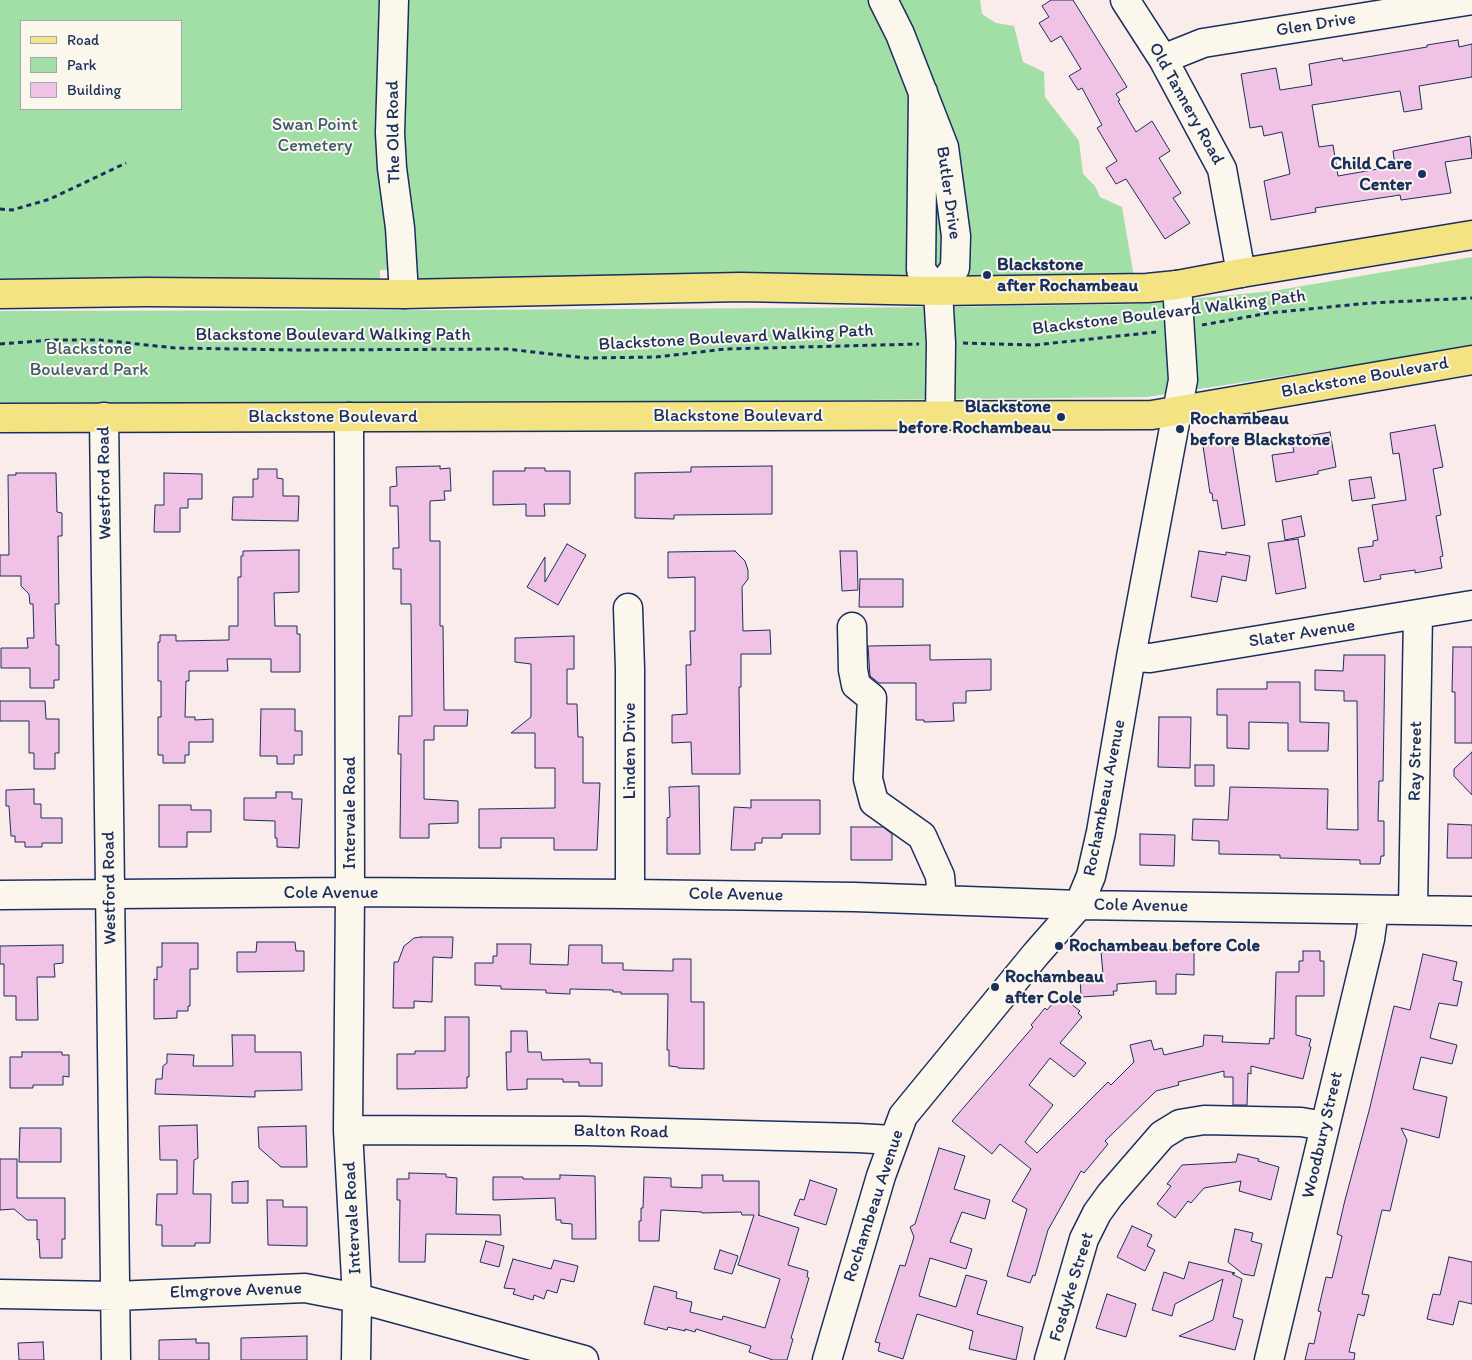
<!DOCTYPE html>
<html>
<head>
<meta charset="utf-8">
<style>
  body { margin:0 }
  #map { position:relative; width:1472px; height:1360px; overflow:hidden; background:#f9eceb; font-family:Itim,sans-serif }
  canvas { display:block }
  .legend { position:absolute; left:20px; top:20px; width:162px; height:90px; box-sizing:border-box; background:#fbf7ec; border:1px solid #a1a7b3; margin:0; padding:6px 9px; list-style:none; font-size:15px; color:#1b2f5e }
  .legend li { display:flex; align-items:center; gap:10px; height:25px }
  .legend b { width:25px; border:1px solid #a1a7b3 }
</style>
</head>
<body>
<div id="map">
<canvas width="1472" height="1360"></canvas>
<ul class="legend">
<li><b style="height:6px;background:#f4e382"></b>Road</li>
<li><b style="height:14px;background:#a2dfa6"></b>Park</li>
<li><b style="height:14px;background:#f0c2e6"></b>Building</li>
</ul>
</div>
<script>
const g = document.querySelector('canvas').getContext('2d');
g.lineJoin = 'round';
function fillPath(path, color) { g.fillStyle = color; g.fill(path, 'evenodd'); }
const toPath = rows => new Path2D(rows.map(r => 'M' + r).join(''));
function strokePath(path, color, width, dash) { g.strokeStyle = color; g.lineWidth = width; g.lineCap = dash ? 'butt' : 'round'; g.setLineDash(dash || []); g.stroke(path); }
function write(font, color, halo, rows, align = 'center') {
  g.font = font + ' Itim,sans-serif'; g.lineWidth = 4; g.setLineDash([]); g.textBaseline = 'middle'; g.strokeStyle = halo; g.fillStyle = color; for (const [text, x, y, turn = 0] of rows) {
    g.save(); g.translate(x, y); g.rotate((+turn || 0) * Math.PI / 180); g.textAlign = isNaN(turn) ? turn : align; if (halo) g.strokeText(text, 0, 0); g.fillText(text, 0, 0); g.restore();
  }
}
fillPath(toPath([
  [0,0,980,0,982,14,996,23,1014,26,1023,62,1044,72,1045,97,1079,141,1083,174,1095,186,1100,197,1122,207,1135,283,417,291,411,269,380,270,380,289,0,289],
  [21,21,181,21,181,109,21,109],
  [1472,257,1472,347,1147,397,0,409,0,311,451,310,947,307,1138,304,1273,291]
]), '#a2dfa6');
const building = toPath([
  [1051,0,1073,0,1127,87,1116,94,1120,100,1118,101,1136,132,1152,121,1170,151,1159,158,1181,193,1173,198,1190,223,1165,239,1126,179,1116,184,1106,168,1117,161,1097,128,1102,125,1082,88,1078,90,1069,76,1081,69,1061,36,1051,42,1039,23,1049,17,1042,6,1051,0],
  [1458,40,1459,47,1472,44,1472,77,1419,86,1422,109,1404,112,1400,91,1312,105,1319,147,1333,145,1338,176,1395,166,1393,151,1470,136,1472,158,1445,162,1451,193,1401,200,1400,195,1315,208,1316,212,1271,220,1264,181,1290,174,1282,132,1264,136,1262,126,1250,128,1241,74,1276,68,1280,90,1312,85,1309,64,1342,58,1343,61,1427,47,1427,45,1458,40],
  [1435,425,1443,467,1433,469,1441,515,1436,516,1443,556,1440,557,1442,568,1415,573,1415,570,1380,575,1381,579,1364,582,1358,548,1373,546,1373,541,1378,540,1372,505,1406,500,1399,453,1393,454,1390,433,1435,425],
  [1330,432,1336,467,1318,471,1318,474,1276,482,1272,455,1294,452,1291,439,1330,432],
  [1232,442,1245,525,1222,529,1217,500,1213,501,1212,493,1210,493,1203,446,1232,442],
  [440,466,440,469,450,468,451,491,444,491,445,500,430,501,430,541,440,541,440,626,443,626,444,710,468,710,467,726,434,726,434,740,424,740,424,799,458,801,458,823,429,824,429,838,400,838,401,754,398,754,399,716,412,716,411,604,401,604,401,569,393,569,393,548,399,548,398,506,390,506,390,487,397,486,396,467,440,466],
  [772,466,772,514,674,515,674,519,635,518,635,473,691,472,691,467,772,466],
  [525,468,545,468,545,471,570,471,570,504,544,504,545,516,526,516,526,504,493,505,493,471,525,471,525,468],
  [258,469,277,469,277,478,283,479,283,496,299,496,298,521,232,520,233,497,253,497,253,479,258,479,258,469],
  [16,473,56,473,57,512,62,513,62,536,58,536,59,604,55,604,56,645,59,645,59,680,54,680,54,688,30,688,30,668,1,668,1,648,28,648,27,638,34,638,33,604,30,604,29,594,21,586,21,576,0,576,0,555,9,555,8,475,16,475,16,473],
  [164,473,202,474,202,499,188,499,188,508,180,508,180,532,154,532,155,505,164,505,164,473],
  [1371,477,1375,498,1352,501,1349,480,1371,477],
  [1301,516,1305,536,1285,540,1282,520,1301,516],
  [1298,539,1306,588,1276,594,1268,543,1298,539],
  [567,544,586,555,558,605,527,587,545,557,545,582,567,544],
  [299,550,299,592,274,593,275,626,297,626,297,634,300,634,300,672,271,672,271,659,227,659,228,671,189,671,189,681,186,681,185,717,195,717,195,720,213,719,213,742,189,742,189,755,185,755,185,763,163,763,163,755,158,755,158,717,161,717,161,681,158,681,158,642,160,642,160,635,176,635,176,641,229,640,229,626,238,626,238,577,241,577,241,556,243,556,243,551,299,550],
  [735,551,745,561,748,570,748,579,742,587,743,631,770,630,771,654,741,654,741,687,739,687,740,774,692,774,691,742,672,743,672,715,687,714,686,665,691,665,690,631,695,631,695,577,668,578,668,552,735,551],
  [840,551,857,551,858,590,842,591,840,551],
  [1199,551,1226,555,1226,552,1250,556,1246,581,1222,576,1217,602,1191,597,1199,551],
  [860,579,903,579,903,607,859,607,860,579],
  [574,636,574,669,567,669,567,704,577,704,578,737,583,737,583,783,600,783,597,850,554,850,554,838,501,838,501,848,479,848,479,809,555,808,555,768,535,768,535,733,511,733,531,717,531,664,515,662,515,638,574,636],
  [930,645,930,660,991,659,991,690,966,691,966,703,953,703,954,721,924,722,924,720,916,720,916,683,879,683,870,676,868,646,930,645],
  [1453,647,1472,647,1472,743,1455,743,1455,692,1452,692,1453,647],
  [1344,655,1385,655,1383,781,1379,781,1378,821,1384,821,1384,856,1381,856,1380,864,1360,864,1360,860,1280,858,1280,855,1219,854,1219,841,1192,840,1193,819,1228,820,1230,787,1328,789,1327,829,1358,830,1357,701,1344,701,1344,691,1315,690,1315,670,1343,671,1344,655],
  [1267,682,1300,682,1300,722,1329,723,1328,751,1288,751,1288,723,1249,722,1249,749,1227,748,1227,715,1217,715,1217,689,1267,689,1267,682],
  [0,701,45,701,46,719,59,719,59,753,55,753,55,769,34,769,34,753,29,753,29,721,0,721,0,701],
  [261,709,295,709,295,731,302,731,302,755,294,755,294,764,277,764,277,756,260,756,261,709],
  [1159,717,1191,717,1190,768,1158,767,1159,717],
  [1472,752,1472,795,1454,776,1454,769,1472,752],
  [1195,765,1214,765,1214,786,1195,786,1195,765],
  [699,786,700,854,667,854,667,818,670,817,669,787,699,786],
  [34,789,34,804,41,804,41,818,62,818,62,843,42,843,42,847,25,847,25,842,15,842,15,836,11,836,9,806,6,806,6,790,34,789],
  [276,792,292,792,292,799,302,799,299,848,277,847,277,838,275,838,275,821,244,820,244,798,276,798,276,792],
  [751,800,820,800,820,834,782,834,782,838,762,838,762,843,755,843,755,850,731,850,734,807,751,808,751,800],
  [159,805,191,805,191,810,211,810,211,832,187,832,187,847,159,847,159,805],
  [1448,824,1472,825,1472,858,1447,858,1448,824],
  [851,827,883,827,892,834,892,860,851,860,851,827],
  [1140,834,1175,835,1174,866,1140,865,1140,834],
  [421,937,453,937,452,958,433,957,432,1002,414,1001,414,1008,393,1008,394,962,398,962,404,946,408,943,414,938,421,937],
  [257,942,295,942,296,951,304,951,304,971,237,972,237,952,256,952,257,942],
  [162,943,198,943,198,969,190,969,190,1006,188,1006,188,1011,177,1011,177,1018,154,1019,154,979,157,980,157,967,162,967,162,943],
  [497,944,531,944,530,964,568,965,569,945,602,945,602,963,623,963,623,970,673,971,673,959,691,959,691,1002,704,1002,704,1069,678,1068,678,1067,669,1066,669,1050,667,1050,668,994,621,994,621,992,613,992,613,990,570,989,570,994,546,993,546,990,501,989,501,986,475,985,475,963,493,963,493,956,497,956,497,944],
  [63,945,63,963,54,964,55,977,37,977,38,1020,16,1020,16,996,4,996,4,964,0,964,0,946,63,945],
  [1130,949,1194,950,1194,975,1176,974,1176,994,1156,994,1156,981,1117,984,1117,991,1113,991,1114,995,1081,997,1080,976,1103,974,1101,952,1130,949],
  [1303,951,1320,951,1320,961,1324,961,1324,996,1296,996,1296,1035,1311,1039,1309,1046,1311,1047,1303,1079,1251,1066,1251,1074,1248,1073,1247,1105,1233,1105,1233,1077,1224,1077,1224,1071,1178,1082,1179,1085,1156,1091,1105,1141,1108,1144,1084,1173,1081,1171,1048,1230,1035,1276,1033,1275,1030,1283,1007,1276,1027,1209,1012,1201,1031,1169,1000,1144,992,1154,952,1121,1033,1027,1031,1025,1045,1008,1047,1010,1060,995,1080,1011,1078,1013,1082,1017,1060,1043,1086,1063,1074,1077,1050,1058,1029,1085,1053,1105,1025,1142,1037,1153,1108,1082,1111,1085,1134,1062,1130,1045,1151,1040,1154,1050,1162,1048,1164,1055,1203,1046,1204,1035,1223,1036,1222,1042,1269,1044,1270,1038,1274,1039,1276,972,1299,972,1299,961,1303,961,1303,951],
  [1423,954,1457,962,1453,980,1462,982,1457,1006,1439,1003,1430,1038,1457,1045,1452,1064,1421,1057,1413,1089,1447,1097,1439,1138,1401,1128,1407,1140,1390,1211,1382,1210,1362,1294,1369,1295,1364,1316,1358,1314,1349,1352,1355,1353,1354,1360,1305,1360,1309,1343,1314,1344,1321,1312,1318,1311,1326,1277,1332,1278,1342,1236,1337,1234,1345,1200,1369,1111,1394,1006,1410,1010,1423,954],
  [445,1017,469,1017,469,1077,467,1077,467,1088,397,1089,397,1054,415,1054,415,1051,445,1051,445,1017],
  [511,1031,527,1031,528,1052,541,1052,542,1060,590,1059,590,1063,602,1063,602,1086,579,1086,579,1082,563,1082,563,1079,527,1079,527,1089,507,1090,506,1052,511,1052,511,1031],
  [232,1035,255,1035,255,1052,301,1052,302,1090,255,1091,255,1097,155,1094,156,1079,162,1079,163,1066,167,1063,167,1054,194,1055,193,1066,233,1066,232,1035],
  [22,1052,62,1052,62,1055,69,1055,69,1077,63,1076,63,1085,33,1085,33,1088,10,1088,10,1057,22,1057,22,1052],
  [197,1125,198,1158,194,1160,193,1194,211,1194,210,1243,195,1243,195,1246,162,1246,162,1225,156,1225,157,1194,177,1194,177,1160,160,1160,159,1126,197,1125],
  [306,1126,307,1167,281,1167,259,1148,258,1127,306,1126],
  [20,1128,61,1128,61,1162,19,1162,20,1128],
  [939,1148,965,1156,954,1189,990,1200,985,1219,962,1212,950,1242,972,1249,966,1269,930,1258,919,1296,956,1307,966,1275,987,1281,977,1314,1023,1327,1016,1360,969,1349,973,1331,917,1314,903,1359,878,1351,880,1343,875,1342,886,1308,900,1265,905,1266,914,1237,910,1227,915,1224,939,1148],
  [1238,1154,1259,1159,1258,1161,1279,1167,1271,1200,1239,1191,1241,1181,1204,1188,1191,1203,1188,1201,1175,1218,1157,1204,1171,1186,1167,1184,1182,1165,1236,1162,1238,1154],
  [0,1159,17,1159,17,1198,65,1198,65,1239,62,1239,62,1258,40,1258,39,1239,37,1240,37,1220,27,1220,14,1209,0,1210,0,1159],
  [409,1173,446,1174,446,1177,457,1178,456,1214,500,1215,501,1235,426,1234,425,1262,399,1262,400,1200,397,1200,397,1179,409,1179,409,1173],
  [560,1175,595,1176,596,1239,572,1239,572,1224,561,1223,561,1220,556,1220,555,1198,493,1200,493,1177,523,1177,523,1179,560,1179,560,1175],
  [702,1175,723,1175,723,1181,759,1181,759,1215,758,1215,799,1228,788,1265,808,1271,807,1277,809,1278,791,1338,793,1339,787,1360,773,1360,749,1352,751,1346,696,1329,695,1332,685,1329,685,1331,668,1327,667,1330,644,1324,654,1286,677,1292,676,1298,692,1302,690,1312,722,1320,723,1316,765,1328,780,1279,738,1265,754,1215,742,1215,741,1212,702,1213,702,1212,661,1210,659,1241,639,1241,639,1221,641,1221,641,1208,643,1208,644,1177,671,1178,671,1187,702,1188,702,1175],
  [810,1180,837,1189,826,1225,794,1215,800,1199,804,1200,810,1180],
  [248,1181,248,1203,232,1203,232,1182,248,1181],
  [267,1200,283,1200,283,1207,307,1207,307,1246,268,1245,267,1200],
  [1132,1226,1152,1235,1147,1246,1155,1250,1145,1271,1117,1257,1132,1226],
  [1235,1229,1253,1233,1251,1241,1262,1244,1254,1276,1243,1274,1228,1262,1235,1229],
  [486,1241,504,1246,499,1267,480,1262,486,1241],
  [720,1250,738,1256,732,1274,714,1269,720,1250],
  [1449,1257,1472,1262,1472,1304,1459,1301,1453,1325,1427,1319,1433,1294,1440,1295,1449,1257],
  [513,1259,551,1269,554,1260,578,1266,574,1282,561,1279,557,1293,547,1290,544,1299,534,1295,533,1300,513,1294,515,1289,504,1288,513,1259],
  [1189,1262,1235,1273,1232,1274,1242,1279,1233,1317,1243,1320,1235,1350,1179,1336,1213,1320,1223,1279,1175,1304,1172,1316,1152,1310,1164,1272,1184,1279,1189,1262],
  [1107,1294,1136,1304,1126,1337,1096,1328,1107,1294],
  [307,1336,307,1360,241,1360,241,1338,307,1336],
  [196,1339,196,1343,209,1343,209,1360,159,1360,159,1340,196,1339],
  [43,1342,44,1360,19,1360,18,1343,43,1342]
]);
fillPath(building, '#f0c2e6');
strokePath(building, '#1b2f5e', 1);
const minor = toPath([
  [394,0,390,133,392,168,400,228,404,294],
  [883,0,900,34,944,147,956,236,955,268,938,291],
  [1125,0,1163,59,1222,169,1241,273],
  [1163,59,1203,43,1472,0],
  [923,92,921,270,938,291,941,343,940,416],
  [104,417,116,1360],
  [349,417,350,892,348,1130,357,1298,356,1360],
  [628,608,630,669,630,894],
  [852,627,853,670,856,685,872,698,868,779,874,802,922,836,940,876,942,900],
  [1131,657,1150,658,1472,605],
  [0,895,350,892,630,894,855,897,1079,905,1472,911],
  [1413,909,1418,614],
  [348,1130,585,1131,858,1138,893,1140],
  [0,1294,115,1296,305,1288,357,1298,584,1360],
  [827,1360,881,1176,903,1116,1036,954,1079,905,1091,876,1101,832,1131,657,1183,380,1177,285],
  [1049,1360,1084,1239,1097,1213,1110,1195,1162,1135,1180,1124,1204,1120,1301,1122,1325,1126],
  [1269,1360,1370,939,1374,910]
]);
const major = toPath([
  [0,294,146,292,404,294,741,287,938,291,1147,288,1177,285,1241,273,1472,235],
  [0,418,1152,415,1472,360]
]);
strokePath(minor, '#1b2f5e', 31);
strokePath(major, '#1b2f5e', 31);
strokePath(toPath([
  [0,209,12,210,50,199,126,163],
  [1202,325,1269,313,1369,303,1472,298],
  [963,343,1035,345,1156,332],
  [0,344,52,340,100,340,175,348,296,350,507,349,586,358,656,357,726,349,919,344]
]), '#1b2f5e', 3, [5, 4]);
strokePath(minor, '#fbf7ec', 28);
strokePath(major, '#f4e382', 28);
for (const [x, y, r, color] of [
  [1422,174,5,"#1b2f5e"],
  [987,275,5,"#1b2f5e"],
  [1061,417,5,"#1b2f5e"],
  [1180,429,5,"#1b2f5e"],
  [1059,946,5,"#1b2f5e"],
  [995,987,5,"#1b2f5e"]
]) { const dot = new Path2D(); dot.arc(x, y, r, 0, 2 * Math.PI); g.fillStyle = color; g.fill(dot); strokePath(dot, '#fbf7ec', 2); }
write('18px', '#1b2f5e', '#fbf7ec', [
  ["Glen Drive",1316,25,-9],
  ["Old Tannery Road",1186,104,61],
  ["The Old Road",394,132,-91],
  ["Butler Drive",948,193,82],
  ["Blackstone Boulevard Walking Path",1169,313,-7],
  ["Blackstone Boulevard Walking Path",333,335],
  ["Blackstone Boulevard Walking Path",736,338,-3],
  ["Blackstone Boulevard",1365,378,-10],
  ["Blackstone Boulevard",738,416],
  ["Blackstone Boulevard",333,417],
  ["Westford Road",105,483,-91],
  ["Slater Avenue",1302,634,-9],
  ["Linden Drive",630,751,-90],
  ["Ray Street",1416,761,-89],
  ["Rochambeau Avenue",1105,798,-79],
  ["Intervale Road",350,813,-90],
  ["Westford Road",110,888,-91],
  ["Cole Avenue",331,893],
  ["Cole Avenue",736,895,1],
  ["Cole Avenue",1141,906,1],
  ["Balton Road",621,1132,1],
  ["Woodbury Street",1323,1135,-77],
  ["Rochambeau Avenue",874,1206,-72],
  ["Intervale Road",353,1218,-93],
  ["Fosdyke Street",1072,1287,-73],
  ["Elmgrove Avenue",236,1291,-2]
]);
write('18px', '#3d5b70', '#fbf7ec', [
  ["Swan Point",315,125],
  ["Cemetery",315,146],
  ["Blackstone",89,349],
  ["Boulevard Park",89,370]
]);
write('bold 18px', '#1b2f5e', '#fbf7ec', [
  ["Child Care",1412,164,"right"],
  ["Center",1412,185,"right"],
  ["Blackstone",997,265],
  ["after Rochambeau",997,286],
  ["Blackstone",1051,407,"right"],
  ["before Rochambeau",1051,428,"right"],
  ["Rochambeau",1190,419],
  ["before Blackstone",1190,440],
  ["Rochambeau before Cole",1069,946],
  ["Rochambeau",1005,977],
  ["after Cole",1005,998]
], 'left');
</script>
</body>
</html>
